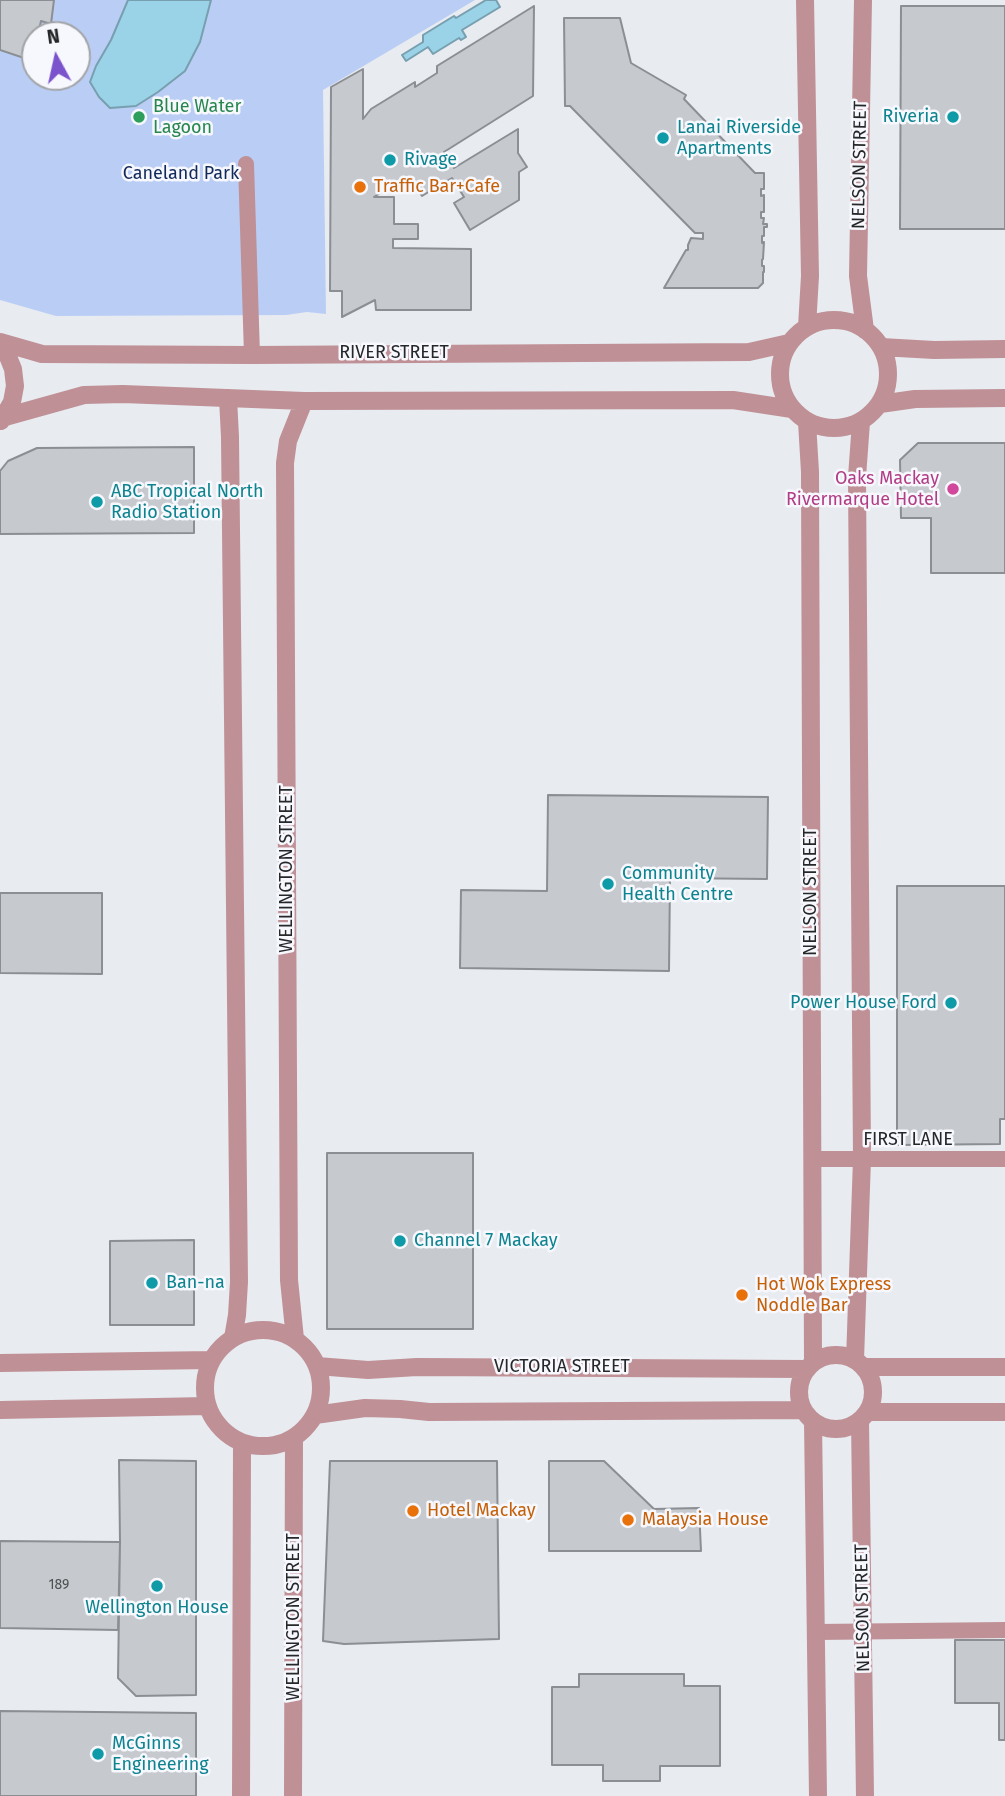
<!DOCTYPE html>
<html>
<head>
<meta charset="utf-8">
<style>
  body { margin:0 }
  #map { position:relative; width:1005px; height:1796px; overflow:hidden; background:#e8ebf0; font-family:"Fira Sans",sans-serif }
  canvas { display:block }
  .north { position:absolute; left:21px; top:21px; width:70px; height:70px; box-sizing:border-box; background:#f6f8fd; border:2px solid #a3a4a8; border-radius:50%; rotate:352deg; font-size:19px; font-weight:700; line-height:28px; text-align:center; color:#262729 }
  .north::after { content:''; display:block; margin:auto; width:24px; height:32px; background:#7b54cd; clip-path:polygon(50% 0,100% 100%,50% 72%,0 100%) }
</style>
</head>
<body>
<div id="map">
<canvas width="1005" height="1796"></canvas>
<div class="north">N</div>
</div>
<script>
const g = document.querySelector('canvas').getContext('2d');
g.lineJoin = 'round';
function fillPath(path, color) { g.fillStyle = color; g.fill(path, 'evenodd'); }
const toPath = rows => new Path2D(rows.map(r => 'M' + r).join(''));
function strokePath(path, color, width, dash) { g.strokeStyle = color; g.lineWidth = width; g.lineCap = dash ? 'butt' : 'round'; g.setLineDash(dash || []); g.stroke(path); }
function write(font, color, halo, rows, align = 'center') {
  g.font = font + ' "Fira Sans",sans-serif'; g.lineWidth = 5; g.setLineDash([]); g.textBaseline = 'middle'; g.strokeStyle = halo; g.fillStyle = color; for (const [text, x, y, turn = 0] of rows) {
    g.save(); g.translate(x, y); g.rotate((+turn || 0) * Math.PI / 180); g.textAlign = isNaN(turn) ? turn : align; if (halo) g.strokeText(text, 0, 0); g.fillText(text, 0, 0); g.restore();
  }
}
fillPath(toPath([
  [0,0,475,0,323,90,326,314,307,312,286,315,56,316,0,300],
  [35,35,77,35,77,77,35,77]
]), '#bacef5');
const water = toPath([
  [128,0,211,0,200,42,185,71,158,92,136,106,110,108,99,97,90,82,96,66,111,40,128,0],
  [486,0,496,0,500,7,462,30,466,37,461,40,459,38,433,54,428,47,406,61,402,55,423,42,423,35,454,16,456,18,486,0]
]);
fillPath(water, '#9ad2e8');
strokePath(water, '#779faf', 2);
const building = toPath([
  [0,0,54,0,51,24,41,21,38,35,35,35,33,61,0,50,0,0],
  [534,6,533,96,444,152,454,168,518,129,518,153,527,167,519,172,519,200,470,230,454,203,464,197,452,178,422,196,416,187,414,189,406,177,374,197,394,197,394,224,418,224,418,239,393,239,393,248,471,249,471,310,376,310,375,300,342,317,342,291,330,291,331,87,363,69,363,119,371,109,415,82,415,87,437,73,437,66,534,6],
  [901,6,1005,6,1005,229,900,229,901,6],
  [564,18,620,18,631,63,686,95,684,99,755,173,764,173,764,189,761,189,761,196,764,195,764,212,761,212,761,218,764,218,763,224,767,224,767,227,764,227,764,236,762,236,762,243,764,242,763,259,762,260,762,266,764,266,764,272,763,272,763,283,758,288,664,288,686,250,688,250,688,245,691,238,703,239,703,233,695,233,570,106,565,106,564,18],
  [918,443,1005,443,1005,573,931,573,931,518,901,518,900,460,918,443],
  [194,447,194,533,0,534,0,471,8,461,37,448,194,447],
  [548,795,768,797,767,879,670,878,669,971,460,968,461,890,547,891,548,795],
  [897,886,1005,886,1005,1119,1000,1119,1000,1144,897,1145,897,886],
  [0,893,102,893,102,974,0,973,0,893],
  [327,1153,473,1153,473,1329,327,1329,327,1153],
  [194,1240,194,1325,110,1325,110,1241,194,1240],
  [119,1460,196,1461,196,1695,136,1696,118,1678,120,1542,119,1460],
  [330,1461,497,1461,499,1639,344,1644,323,1641,330,1461],
  [549,1461,604,1461,654,1509,699,1508,701,1551,549,1551,549,1461],
  [0,1541,120,1542,118,1630,0,1628,0,1541],
  [955,1640,1005,1640,1005,1740,999,1740,999,1703,955,1703,955,1640],
  [579,1674,684,1674,684,1686,720,1686,720,1766,660,1766,660,1781,603,1781,603,1765,552,1765,552,1687,579,1687,579,1674],
  [0,1711,196,1713,196,1796,0,1796,0,1711]
]);
fillPath(building, '#c6c9cd');
strokePath(building, '#8b8e92', 2);
strokePath(toPath([
  [246,164,252,355],
  [812,1159,1005,1159],
  [816,1632,1005,1630]
]), '#bf9095', 16);
strokePath(toPath([
  [805,0,810,276,807,327],
  [863,0,858,276,865,330],
  '780 374a54 54 0 1 1 108 0a54 54 0 1 1-108 0Z',
  [0,342,42,354,252,355,749,352,789,343],
  [0,345,7,354,13,369,15,386,12,402,1,421],
  [881,347,934,350,1005,349],
  [228,398,230,437,239,1282,237,1315,233,1338],
  [880,404,915,399,1005,398],
  [5,417,84,395,123,394,304,401,733,400,792,409],
  [807,422,810,472,813,1362],
  '205 1388a58 58 0 1 1 116 0a58 58 0 1 1-116 0Z',
  [295,1339,289,1280,285,463,288,441,304,401],
  '799 1392a37 37 0 1 1 74 0a37 37 0 1 1-74 0Z',
  [855,1360,862,1159,857,477,861,422],
  [0,1363,212,1360],
  [317,1366,368,1370,417,1367,806,1369],
  [864,1367,1005,1367],
  [0,1410,207,1406],
  [867,1412,1005,1412],
  [315,1415,365,1408,400,1409,429,1412,803,1410],
  [860,1420,865,1796],
  [813,1421,818,1796],
  [241,1796,242,1443],
  [293,1796,294,1438]
]), '#bf9095', 18);
for (const [x, y, r, color] of [
  [139,117,7,"#2e9e5b"],
  [953,117,7,"#0f9aa8"],
  [663,138,7,"#0f9aa8"],
  [390,160,7,"#0f9aa8"],
  [360,187,7,"#e8710a"],
  [953,489,7,"#d1479c"],
  [97,502,7,"#0f9aa8"],
  [608,884,7,"#0f9aa8"],
  [951,1003,7,"#0f9aa8"],
  [400,1241,7,"#0f9aa8"],
  [152,1283,7,"#0f9aa8"],
  [742,1295,7,"#e8710a"],
  [413,1511,7,"#e8710a"],
  [628,1520,7,"#e8710a"],
  [157,1586,7,"#0f9aa8"],
  [98,1754,7,"#0f9aa8"]
]) { const dot = new Path2D(); dot.arc(x, y, r, 0, 2 * Math.PI); g.fillStyle = color; g.fill(dot); strokePath(dot, '#f6f8fd', 2.5); }
write('14px', '#4e5052', null, [
  ["189",59,1585]
]);
write('18px', '#27864d', '#f6f8fd', [
  ["Blue Water",153,107],
  ["Lagoon",153,128]
], 'left');
write('18px', '#0d838f', '#f6f8fd', [
  ["Riveria",939,117,"right"],
  ["Lanai Riverside",677,128],
  ["Apartments",677,149],
  ["Rivage",404,160],
  ["ABC Tropical North",111,492],
  ["Radio Station",111,513],
  ["Community",622,874],
  ["Health Centre",622,895],
  ["Power House Ford",937,1003,"right"],
  ["Channel 7 Mackay",414,1241],
  ["Ban-na",166,1283],
  ["Wellington House",157,1608,"center"],
  ["McGinns",112,1744],
  ["Engineering",112,1765]
], 'left');
write('18px', '#262729', '#f6f8fd', [
  ["NELSON STREET",860,165,-89],
  ["RIVER STREET",394,353],
  ["WELLINGTON STREET",287,869,-90],
  ["NELSON STREET",811,892,-90],
  ["FIRST LANE",908,1140],
  ["VICTORIA STREET",562,1367],
  ["NELSON STREET",863,1608,-91],
  ["WELLINGTON STREET",294,1617,-90]
]);
write('18px', '#11285a', '#f6f8fd', [
  ["Caneland Park",181,174]
]);
write('18px', '#c56008', '#f6f8fd', [
  ["Traffic Bar+Cafe",374,187],
  ["Hot Wok Express",756,1285],
  ["Noddle Bar",756,1306],
  ["Hotel Mackay",427,1511],
  ["Malaysia House",642,1520]
], 'left');
write('18px', '#b23c85', '#f6f8fd', [
  ["Oaks Mackay",939,479],
  ["Rivermarque Hotel",939,500]
], 'right');
</script>
</body>
</html>
